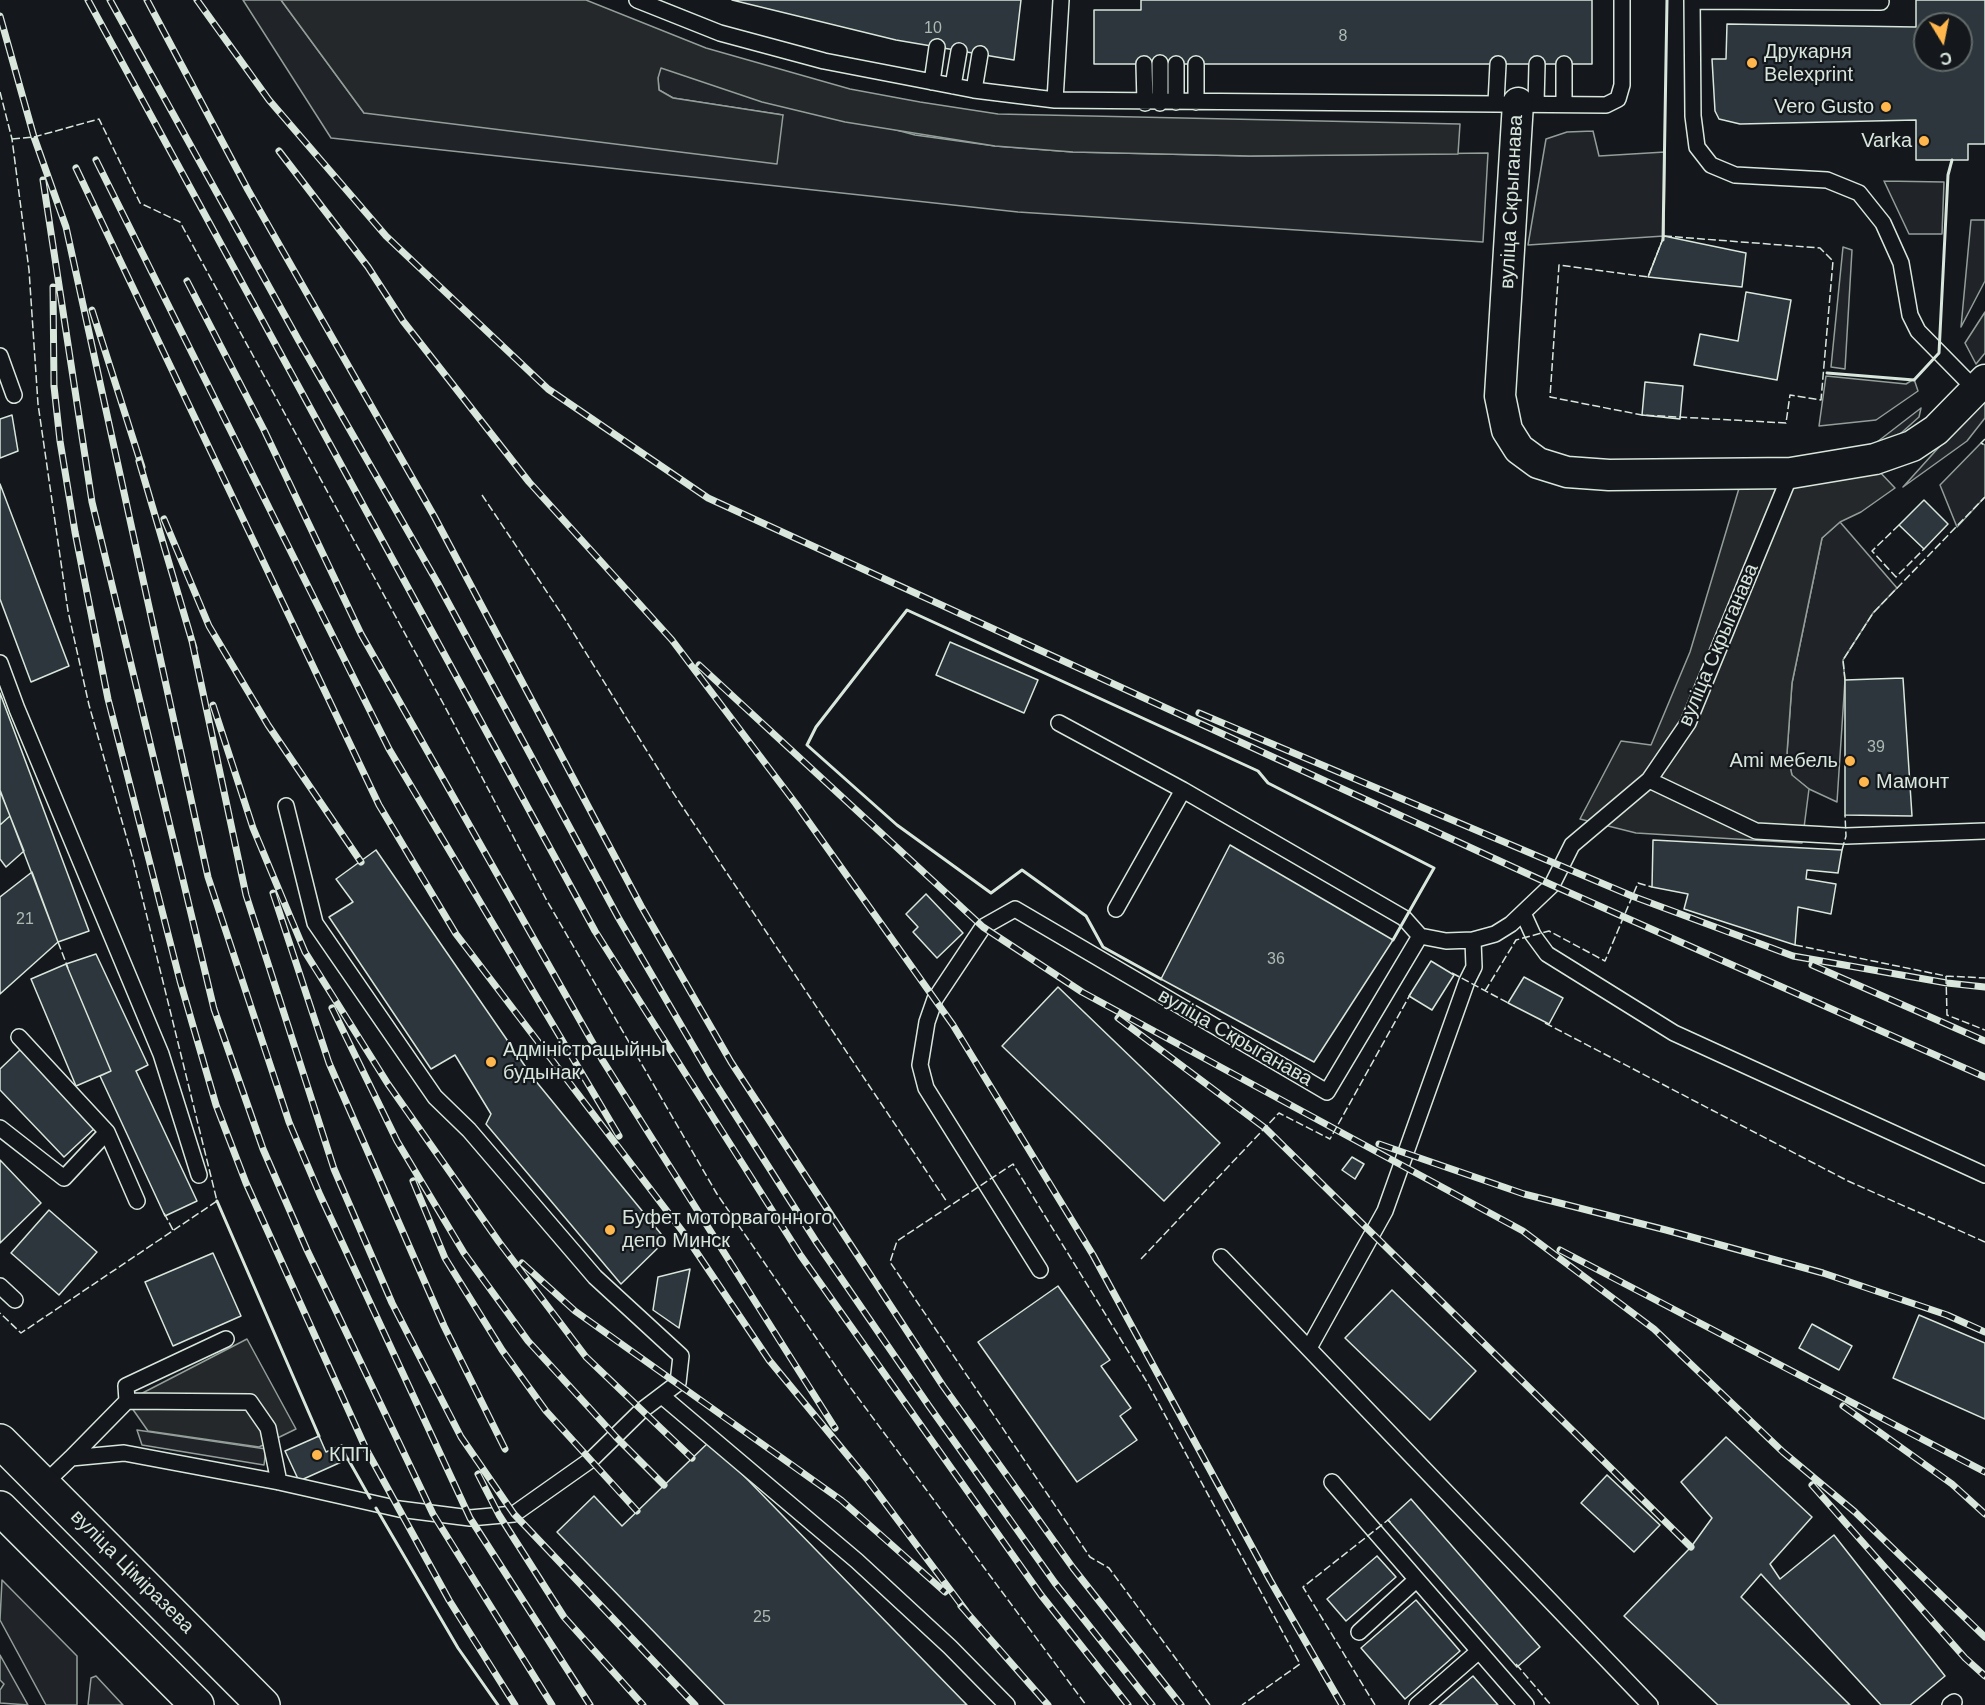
<!DOCTYPE html>
<html>
<head>
<meta charset="utf-8">
<style>
  body { margin:0 }
  #map { position:relative; width:1985px; height:1705px; overflow:hidden; background:#14181c; font-family:Helvetica,sans-serif }
  canvas { display:block }
  .north { position:absolute; left:1913px; top:12px; width:60px; height:60px; box-sizing:border-box; background:#14181c; border:2px solid #626a69; border-radius:50%; rotate:170deg; font-size:16px; font-weight:700; line-height:24px; text-align:center; color:#d8e6dc }
  .north::after { content:''; display:block; margin:auto; width:21px; height:27px; background:#ffb74d; clip-path:polygon(50% 0,100% 100%,50% 72%,0 100%) }
</style>
</head>
<body>
<div id="map">
<canvas width="1985" height="1705"></canvas>
<div class="north">С</div>
</div>
<script>
const g = document.querySelector('canvas').getContext('2d');
g.lineJoin = 'round';
function fillPath(path, color) { g.fillStyle = color; g.fill(path, 'evenodd'); }
const toPath = rows => new Path2D(rows.map(r => 'M' + r).join(''));
function strokePath(path, color, width, dash) { g.strokeStyle = color; g.lineWidth = width; g.lineCap = dash ? 'butt' : 'round'; g.setLineDash(dash || []); g.stroke(path); }
function write(font, color, halo, rows, align = 'center') {
  g.font = font + ' Helvetica,sans-serif'; g.lineWidth = 4.5; g.setLineDash([]); g.textBaseline = 'middle'; g.strokeStyle = halo; g.fillStyle = color; for (const [text, x, y, turn = 0] of rows) {
    g.save(); g.translate(x, y); g.rotate((+turn || 0) * Math.PI / 180); g.textAlign = isNaN(turn) ? turn : align; if (halo) g.strokeText(text, 0, 0); g.fillText(text, 0, 0); g.restore();
  }
}
const green = toPath([
  [243,0,281,0,364,113,783,115,673,98,659,90,658,78,494,22,915,135,995,146,1073,152,1250,156,1488,153,1483,242,1018,212,331,138,243,0],
  [1593,131,1599,156,1665,152,1664,236,1528,245,1546,139,1567,132,1593,131],
  [1884,181,1944,182,1942,234,1909,234,1884,181],
  [1971,220,1985,220,1985,281,1961,327,1971,220],
  [1843,247,1852,250,1845,369,1831,367,1843,247],
  [1985,312,1985,353,1976,364,1965,343,1985,312],
  [1826,376,1906,384,1914,379,1918,391,1876,420,1819,426,1826,376],
  [1985,400,1985,418,1967,441,1903,487,1977,405,1985,400],
  [1921,408,1919,417,1890,443,1877,442,1921,408],
  [1981,443,1985,445,1985,497,1957,527,1940,485,1981,443],
  [1840,522,1897,588,1873,613,1843,660,1845,680,1837,802,1809,789,1792,776,1787,753,1792,683,1822,538,1840,522],
  [137,1430,266,1449,264,1465,142,1445,137,1430],
  [2,1580,77,1656,77,1705,46,1705,0,1620,2,1580],
  [0,1655,28,1705,0,1703,0,1690,4,1684,0,1680,0,1655],
  [96,1676,123,1705,88,1705,91,1678,96,1676]
]);
fillPath(green, '#202428');
strokePath(green, '#939e99', 1.5);
const parking = toPath([
  [281,0,586,0,706,48,850,89,920,102,998,114,1460,124,1458,154,1250,156,1073,152,995,146,845,122,762,102,661,68,658,78,659,90,673,98,783,115,777,164,364,113,281,0],
  [1876,468,1895,488,1861,512,1840,522,1822,538,1792,683,1787,753,1792,775,1809,789,1802,843,1636,833,1580,819,1621,741,1651,745,1690,652,1740,485,1876,468],
  [247,1339,296,1429,259,1447,148,1431,127,1401,247,1339]
]);
fillPath(parking, '#24282b');
strokePath(parking, '#939e99', 1.5);
const building = toPath([
  [732,0,1021,0,1014,60,896,40,732,0],
  [1141,0,1592,0,1592,64,1094,64,1094,10,1141,10,1141,0],
  [1916,0,1985,0,1985,144,1968,144,1968,160,1916,160,1916,120,1740,124,1719,119,1715,111,1712,59,1726,59,1727,24,1916,27,1916,0],
  [1925,24,1961,24,1961,60,1925,60,1925,24],
  [1664,236,1746,253,1742,287,1648,277,1664,236],
  [1746,292,1791,300,1777,380,1694,365,1700,334,1738,341,1746,292],
  [1645,382,1683,386,1680,419,1642,415,1645,382],
  [12,415,18,451,0,458,0,419,12,415],
  [0,484,69,666,31,682,0,599,0,484],
  [1924,500,1948,524,1924,549,1899,525,1924,500],
  [950,642,1038,680,1024,713,936,675,950,642],
  [1903,678,1912,816,1845,815,1845,680,1903,678],
  [0,693,89,931,58,942,0,790,0,693],
  [0,791,10,816,0,825,0,791],
  [10,816,24,851,6,867,0,859,0,825,10,816],
  [1653,840,1842,850,1838,873,1807,870,1806,879,1836,884,1831,914,1798,907,1795,945,1684,909,1688,894,1652,887,1653,840],
  [1230,845,1393,940,1314,1062,1161,979,1230,845],
  [376,850,534,1079,666,1240,621,1284,486,1124,491,1114,455,1055,431,1069,329,917,353,902,336,879,376,850],
  [32,872,58,942,0,994,0,897,32,872],
  [926,894,963,933,937,958,913,932,918,927,906,914,926,894],
  [96,954,148,1065,136,1071,197,1201,165,1216,100,1076,111,1071,66,964,96,954],
  [1431,961,1454,975,1432,1010,1409,996,1431,961],
  [66,964,111,1071,76,1086,31,979,66,964],
  [1524,977,1563,998,1549,1024,1508,1003,1524,977],
  [1058,987,1220,1143,1164,1201,1002,1046,1058,987],
  [21,1049,95,1128,64,1157,0,1090,0,1069,21,1049],
  [1352,1157,1364,1164,1355,1179,1342,1170,1352,1157],
  [0,1160,41,1203,0,1243,0,1160],
  [49,1210,97,1252,59,1295,11,1253,49,1210],
  [213,1253,241,1316,173,1346,145,1282,213,1253],
  [690,1269,679,1328,653,1310,658,1277,690,1269],
  [1058,1286,1110,1360,1101,1366,1131,1408,1120,1416,1137,1440,1077,1482,978,1342,1058,1286],
  [1392,1290,1476,1371,1430,1420,1345,1338,1392,1290],
  [1919,1315,1985,1343,1985,1419,1893,1378,1919,1315],
  [1812,1324,1852,1346,1839,1370,1799,1348,1812,1324],
  [319,1436,326,1452,342,1445,348,1459,299,1481,285,1451,319,1436],
  [1726,1437,1812,1517,1770,1564,1780,1579,1834,1535,1945,1676,1910,1705,1881,1705,1761,1574,1741,1597,1850,1705,1718,1705,1624,1616,1691,1547,1712,1518,1681,1482,1726,1437],
  [710,1441,967,1705,725,1705,557,1532,594,1496,622,1526,710,1441],
  [1607,1475,1660,1525,1634,1552,1581,1503,1607,1475],
  [1411,1499,1540,1647,1517,1667,1388,1520,1411,1499],
  [1377,1556,1396,1577,1346,1621,1327,1599,1377,1556],
  [1416,1600,1460,1651,1405,1699,1361,1648,1416,1600],
  [1473,1676,1498,1705,1439,1705,1473,1676]
]);
fillPath(building, '#2c363c');
strokePath(building, '#d8e6dc', 1.5);
const service = toPath([
  [637,0,720,33,824,61,974,90,1055,100,1606,105,1618,99,1622,85,1622,0],
  [1692,0,1693,116,1697,147,1711,165,1735,175,1827,180,1859,193,1883,223,1901,263,1910,315,1918,331,1976,390],
  [1692,1,1881,2],
  [1144,64,1145,103],
  [1176,64,1176,102],
  [1196,64,1196,102],
  [1564,64,1564,104],
  [932,82,937,47],
  [953,86,959,51],
  [974,90,980,54],
  [1055,100,1061,0],
  [1160,103,1160,63],
  [1496,103,1498,64],
  [1536,104,1537,64],
  [0,356,14,395],
  [0,663,17,709,161,1054,199,1175],
  [1059,723,1183,790],
  [1649,780,1756,831,1846,836,1985,831],
  [1116,909,1183,790,1404,918,1420,936],
  [1523,913,1533,935,1547,954,1674,1033,1985,1175],
  [19,1037,107,1132],
  [0,1128,64,1178,107,1132,137,1201],
  [1221,1257,1650,1705],
  [1040,1270,926,1088,920,1065,927,1022,935,999,983,927,1015,909,1327,1092,1420,936,1446,941,1473,940,1495,934,1511,924,1552,885,1572,845,1649,780,1688,723,1791,473],
  [0,1286,15,1300],
  [226,1339,126,1386,127,1401,250,1402,268,1428,279,1482],
  [1309,1348,1385,1211,1467,981,1474,967,1473,940],
  [662,1396,857,1561,950,1647,1007,1705],
  [71,1458,127,1401],
  [1332,1482,1526,1705],
  [44,1484,71,1458,124,1453,279,1482,399,1509,470,1518,514,1514,592,1459,641,1411,678,1383,681,1356,595,1277,469,1130,435,1097,315,923,286,806],
  [1359,1632,1416,1580],
  [1417,1705,1479,1651],
  [1950,1705,1954,1702]
]);
const minor = toPath([
  [1518,103,1500,396,1507,430,1519,449,1538,463,1567,472,1609,475,1791,473,1875,459,1912,446,1936,430,1985,380]
]);
const primary = toPath([
  [0,1441,263,1705],
  [0,1508,197,1705]
]);
strokePath(service, '#d8e6dc', 18);
strokePath(minor, '#d8e6dc', 33);
strokePath(primary, '#d8e6dc', 36);
strokePath(service, '#14181c', 15);
strokePath(minor, '#14181c', 30);
strokePath(primary, '#14181c', 33);
const rail = toPath([
  [88,0,595,931,801,1256,1041,1595,1128,1705],
  [110,0,299,341,437,582,618,917,710,1075,817,1243,929,1406,1055,1583,1152,1705],
  [147,0,248,190,434,516,641,906,731,1062,943,1386,1073,1568,1181,1705],
  [197,0,269,100,386,236,548,389,708,498,1552,885,1985,1077],
  [0,16,34,137,66,227,208,877,289,1122,320,1195,470,1518,590,1705],
  [279,151,368,267,403,321,529,482,672,640,796,804,953,1025,1093,1255,1270,1580,1342,1705],
  [96,160,389,749,619,1136],
  [76,168,379,805,456,934,683,1232,769,1360,867,1479,966,1611],
  [43,180,92,502,214,1009,263,1149,307,1250,433,1514,552,1705],
  [187,281,264,430,361,634,603,1061,835,1428],
  [53,287,54,386,60,441,75,532,108,699,180,981,216,1105,246,1183,366,1449,449,1600,515,1705],
  [92,310,142,467],
  [139,461,194,648],
  [164,519,209,626,268,725,361,862],
  [192,641,246,895,334,1169,392,1303,461,1437,514,1514,695,1705],
  [699,665,983,927,1082,992,1523,1231,1654,1329,1783,1452,1855,1512,1985,1637],
  [213,705,253,828,305,952,388,1084,499,1242,586,1357,692,1458],
  [1199,713,1632,896,1793,956,1947,983,1985,987],
  [273,893,329,1063,444,1326,505,1449],
  [1812,965,1985,1041],
  [332,1008,397,1141,464,1253,528,1341,616,1437,664,1485],
  [1118,1018,1265,1128,1691,1547],
  [1379,1144,1524,1194,1666,1230,1823,1273,1947,1315,1985,1332],
  [413,1181,445,1258,502,1350,546,1411,637,1511],
  [1560,1250,1985,1472],
  [522,1263,575,1311,841,1500,945,1592],
  [1843,1406,1952,1484,1985,1514],
  [478,1474,499,1515,564,1617,643,1705],
  [1812,1485,1965,1658,1985,1676],
  [961,1606,1048,1705]
]);
strokePath(rail, '#d8e6dc', 7);
strokePath(rail, '#14181c', 4.5, [14]);
strokePath(toPath([
  [0,92,12,139,29,270,38,404,68,611,89,705,133,860,217,1201,21,1333,0,1313],
  [12,139,34,137,99,119,140,203,180,222,444,705,546,899,717,1194,850,1387,1086,1705],
  [1664,236,1820,248,1833,261,1821,400,1790,395,1786,423,1642,415,1550,397,1559,265,1648,277,1664,236],
  [1985,439,1981,443,1985,445],
  [482,495,563,616,670,788,947,1202],
  [1899,525,1872,551,1896,577,1924,549],
  [1845,680,1843,660,1873,613,1985,497],
  [1842,850,1846,836,1845,815],
  [58,942,68,968],
  [1795,945,1946,976,1985,978],
  [1452,973,1510,1004],
  [1946,976,1947,1015,1985,1030],
  [1485,991,1516,940,1549,931,1605,961,1638,883,1652,887],
  [1545,1023,1848,1181,1985,1242],
  [164,1213,173,1230],
  [1141,1259,1279,1113,1330,1139,1411,993],
  [1516,1664,1551,1705],
  [1210,1705,1109,1568,1090,1557,890,1262,897,1241,1013,1164,1147,1382,1300,1664,1242,1705],
  [1375,1705,1303,1587,1388,1520,1391,1523]
]), '#d8e6dc', 1.5, [8, 3]);
strokePath(toPath([
  [1663,240,1667,0],
  [1827,373,1914,380,1939,353,1948,175,1952,160],
  [1161,979,1103,947,1086,916,1022,870,991,893,897,825,807,745,816,727,907,610,1258,771,1268,783,1434,868,1393,940],
  [217,1201,319,1436],
  [348,1459,370,1498],
  [376,1508,458,1648,498,1705]
]), '#d8e6dc', 3);
for (const [x, y, r, color] of [
  [1752,63,6,"#ffb74d"],
  [1886,107,6,"#ffb74d"],
  [1924,141,6,"#ffb74d"],
  [1850,761,6,"#ffb74d"],
  [1864,782,6,"#ffb74d"],
  [491,1062,6,"#ffb74d"],
  [610,1230,6,"#ffb74d"],
  [317,1455,6,"#ffb74d"]
]) { const dot = new Path2D(); dot.arc(x, y, r, 0, 2 * Math.PI); g.fillStyle = color; g.fill(dot); strokePath(dot, '#14181c', 2); }
write('16px', '#adbab4', null, [
  ["10",933,29],
  ["8",1343,37],
  ["39",1876,748],
  ["21",25,920],
  ["36",1276,960],
  ["25",762,1618]
]);
write('20px', '#d8e6dc', '#14181c', [
  ["Друкарня",1764,52],
  ["Belexprint",1764,75],
  ["Vero Gusto",1874,107,"right"],
  ["Varka",1912,141,"right"],
  ["Ami мебель",1838,761,"right"],
  ["Мамонт",1876,782],
  ["Адміністрацыйны",503,1050],
  ["будынак",503,1073],
  ["Буфет моторвагонного",622,1218],
  ["депо Минск",622,1241],
  ["КПП",329,1455]
], 'left');
write('20px', '#d8e6dc', '#14181c', [
  ["вуліца Скрыганава",1512,202,-87],
  ["вуліца Скрыганава",1719,645,-67],
  ["вуліца Скрыганава",1235,1038,30],
  ["вуліца Ціміразева",132,1572,45]
]);
</script>
</body>
</html>
